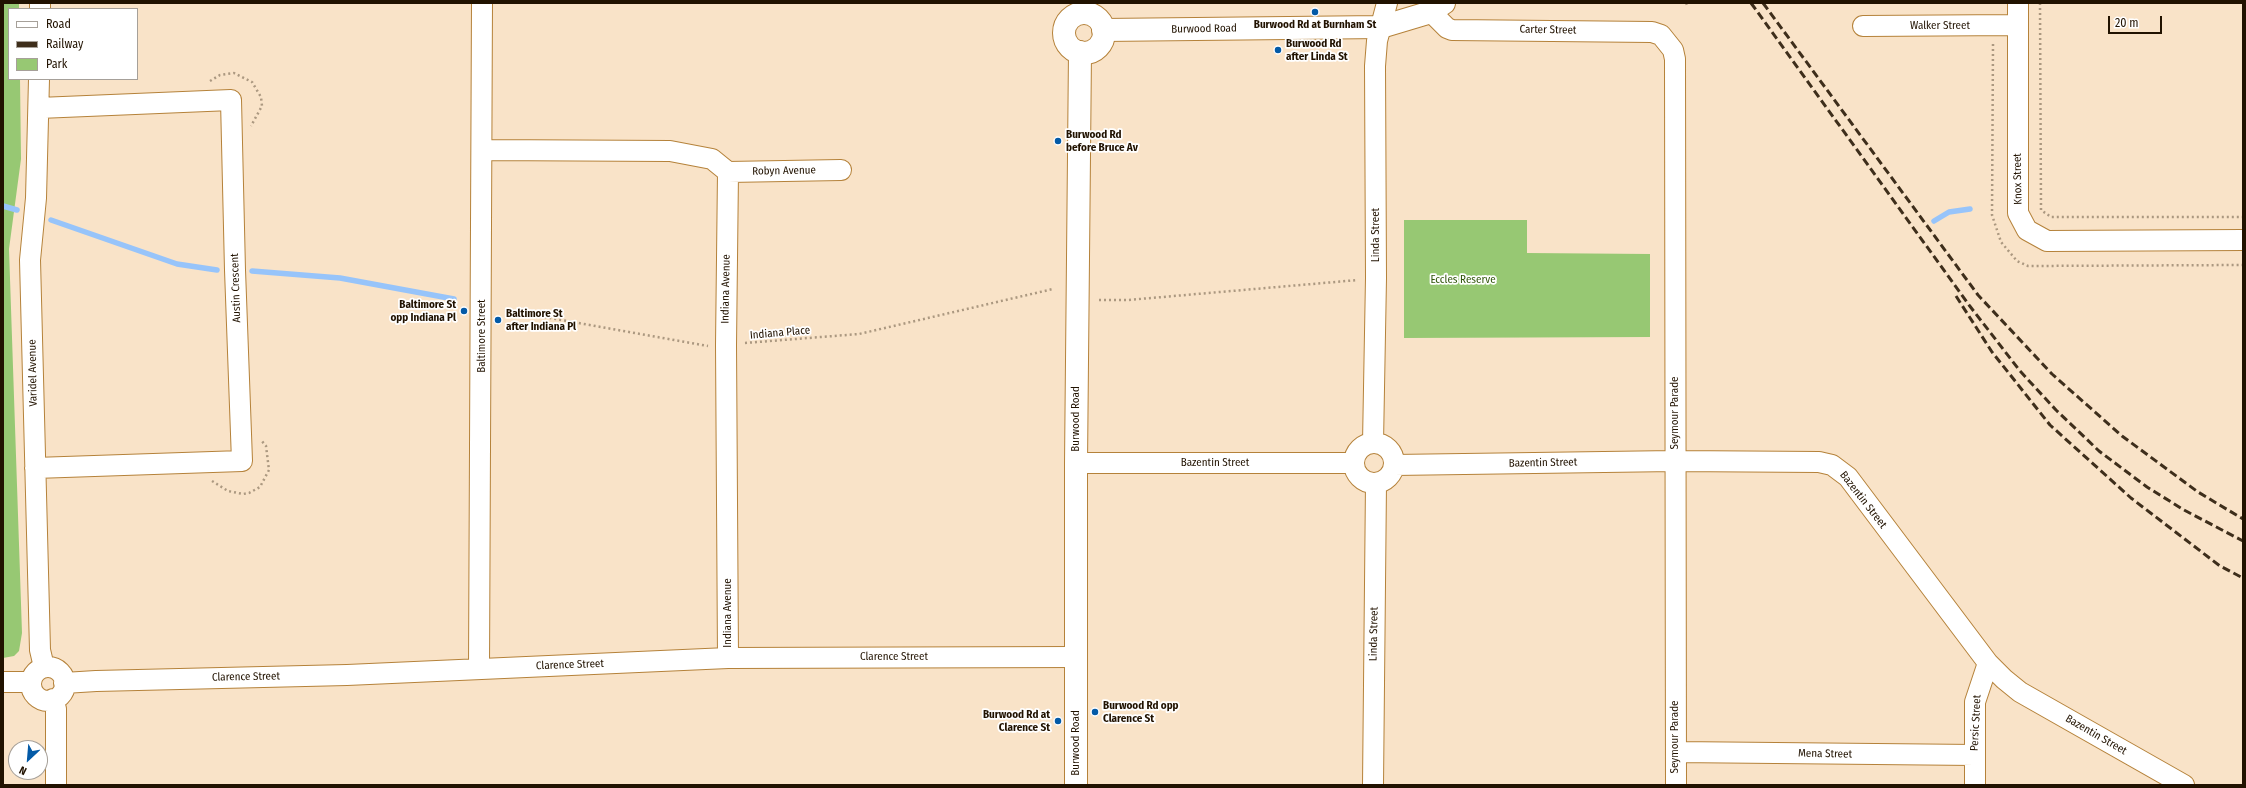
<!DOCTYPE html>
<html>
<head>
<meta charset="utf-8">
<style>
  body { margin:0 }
  #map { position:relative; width:2246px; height:788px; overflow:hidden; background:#f9e3c8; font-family:"Fira Sans Condensed",sans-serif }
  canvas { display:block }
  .frame { position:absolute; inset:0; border:4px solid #211200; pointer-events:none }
  .legend { position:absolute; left:8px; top:8px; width:130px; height:72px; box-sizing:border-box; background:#fff; border:1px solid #a6a099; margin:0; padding:5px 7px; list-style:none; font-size:12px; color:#211200 }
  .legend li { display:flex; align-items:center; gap:8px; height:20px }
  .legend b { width:20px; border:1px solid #a6a099 }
  .north { position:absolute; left:8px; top:740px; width:40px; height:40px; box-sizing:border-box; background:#fff; border:1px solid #a6a099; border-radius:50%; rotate:206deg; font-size:11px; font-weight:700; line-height:16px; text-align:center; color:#211200 }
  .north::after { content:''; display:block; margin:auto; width:14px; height:18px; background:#035aa7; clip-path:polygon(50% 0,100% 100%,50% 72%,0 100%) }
  .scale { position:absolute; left:2108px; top:16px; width:54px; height:18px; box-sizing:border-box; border:2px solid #211200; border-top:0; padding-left:5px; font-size:12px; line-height:14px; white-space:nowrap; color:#211200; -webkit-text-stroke:3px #fff; paint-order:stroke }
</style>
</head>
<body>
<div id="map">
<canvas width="2246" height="788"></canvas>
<div class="frame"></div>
<ul class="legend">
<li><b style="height:5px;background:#fff"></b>Road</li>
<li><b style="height:5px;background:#3e2e1b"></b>Railway</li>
<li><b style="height:11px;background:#97c873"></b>Park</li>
</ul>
<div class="north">N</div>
<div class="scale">20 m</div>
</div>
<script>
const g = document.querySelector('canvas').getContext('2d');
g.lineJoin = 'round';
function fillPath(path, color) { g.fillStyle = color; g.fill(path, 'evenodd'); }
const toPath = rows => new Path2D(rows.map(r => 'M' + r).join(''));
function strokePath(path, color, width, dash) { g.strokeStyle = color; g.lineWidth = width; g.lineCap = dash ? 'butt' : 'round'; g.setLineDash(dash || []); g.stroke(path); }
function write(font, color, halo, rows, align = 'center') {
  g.font = font + ' "Fira Sans Condensed",sans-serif'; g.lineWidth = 3.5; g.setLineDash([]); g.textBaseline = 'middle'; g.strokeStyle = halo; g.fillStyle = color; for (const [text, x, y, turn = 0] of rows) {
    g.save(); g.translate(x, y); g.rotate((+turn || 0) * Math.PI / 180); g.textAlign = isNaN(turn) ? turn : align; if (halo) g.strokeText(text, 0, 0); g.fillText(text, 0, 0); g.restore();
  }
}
fillPath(toPath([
  [3,3,19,3,19,9,9,9,9,79,20,79,21,159,9,249,22,633,19,651,14,656,3,658],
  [1404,220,1527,220,1527,253,1650,254,1650,337,1404,338]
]), '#97c873');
strokePath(toPath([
  [3,206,17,210],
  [51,220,177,264,217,270],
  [1934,221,1949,212,1970,209],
  [252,271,340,278,454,299]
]), '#97c4fa', 5.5);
const minor = toPath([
  [2018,3,2018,213,2027,230,2047,241,2243,240],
  [40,9,40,3],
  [1431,12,1447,28,1452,30,1652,32,1661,35,1673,50,1675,59,1676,785],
  [1863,26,2016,25],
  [39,79,36,198,30,260,40,650,44,667],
  [482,150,670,151,712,159,728,172,726,345,728,658],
  [728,172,841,170],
  [1373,443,1376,278,1375,66,1377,41,1387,3],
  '1354 463a20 20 0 1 1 40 0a20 20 0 1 1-40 0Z',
  [1076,463,1354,463],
  [1394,465,1674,461,1819,462,1832,465,1848,477,1988,663,2004,679,2020,692,2184,785],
  [35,468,242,461,235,270,231,100,39,108],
  '31 684a17 17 0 1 1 34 0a17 17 0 1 1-34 0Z',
  [479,668,482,3],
  [3,682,31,682],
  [64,683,96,681,347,675,728,658,1076,657],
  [53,699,56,709,56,785],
  [1676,752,1975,755],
  [1373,785,1376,483],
  [1975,785,1975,702,1988,663]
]);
const tertiary = toPath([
  '1064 33a20 20 0 1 1 40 0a20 20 0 1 1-40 0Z'
]);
const secondary = toPath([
  [1103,30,1381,27,1431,12,1444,3],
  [1076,785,1076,463,1080,52]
]);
strokePath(minor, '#b5823a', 22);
strokePath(tertiary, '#b5823a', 24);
strokePath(secondary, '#b5823a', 24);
strokePath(toPath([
  [1686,3,1687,5],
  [2040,3,2041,210,2051,217,2243,217],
  [1993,44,1992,215,2001,242,2017,261,2028,266,2243,265],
  [210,81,220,75,234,73,252,82,261,97,262,106,251,126],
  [1099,300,1128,300,1358,280],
  [505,310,708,346],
  [745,343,859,334,1053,289],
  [212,481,228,491,243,494,249,493,260,487,269,470,266,446,261,440]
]), '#ab9880', 2.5, [2, 3]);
strokePath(minor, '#fff', 20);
strokePath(tertiary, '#fff', 22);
strokePath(secondary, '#fff', 22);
strokePath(toPath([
  [1751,3,1969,305,2020,371,2056,410,2099,451,2147,487,2184,510,2243,541],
  [1763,3,1978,295,2052,374,2122,436,2198,492,2243,519],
  [1956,296,1992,352,2050,425,2131,498,2220,566,2243,578]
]), '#3e2e1b', 3, [8, 4]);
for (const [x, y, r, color] of [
  [1315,12,4,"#035aa7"],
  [1278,50,4,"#035aa7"],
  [1058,141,4,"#035aa7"],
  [464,311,4,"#035aa7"],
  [498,320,4,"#035aa7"],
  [1095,712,4,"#035aa7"],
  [1058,721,4,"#035aa7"]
]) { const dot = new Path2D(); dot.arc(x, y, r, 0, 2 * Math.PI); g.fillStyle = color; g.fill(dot); strokePath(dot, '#fff', 1.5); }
write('bold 11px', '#211200', '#fff', [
  ["Burwood Rd at Burnham St",1315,25,"center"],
  ["Burwood Rd",1286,44],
  ["after Linda St",1286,57],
  ["Burwood Rd",1066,135],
  ["before Bruce Av",1066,148],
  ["Baltimore St",456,305,"right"],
  ["opp Indiana Pl",456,318,"right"],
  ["Baltimore St",506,314],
  ["after Indiana Pl",506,327],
  ["Burwood Rd opp",1103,706],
  ["Clarence St",1103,719],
  ["Burwood Rd at",1050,715,"right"],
  ["Clarence St",1050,728,"right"]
], 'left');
write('11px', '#211200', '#fff', [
  ["Walker Street",1940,26],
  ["Burwood Road",1204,29,-1],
  ["Carter Street",1548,30,1],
  ["Robyn Avenue",784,171,-1],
  ["Knox Street",2018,179,-91],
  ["Linda Street",1376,235,-90],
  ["Austin Crescent",236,288,-92],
  ["Indiana Avenue",726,289,-89],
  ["Indiana Place",780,333,-5],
  ["Baltimore Street",482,336,-90],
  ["Varidel Avenue",33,373,-91],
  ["Seymour Parade",1675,413,-90],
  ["Burwood Road",1076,419,-90],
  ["Bazentin Street",1215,463],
  ["Bazentin Street",1543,463,-1],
  ["Bazentin Street",1863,500,52],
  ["Indiana Avenue",728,613,-90],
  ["Linda Street",1374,634,-89],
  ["Clarence Street",894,657],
  ["Clarence Street",570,665,-2],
  ["Clarence Street",246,677,-1],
  ["Persic Street",1976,723,-87],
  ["Bazentin Street",2096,735,30],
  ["Seymour Parade",1675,737,-90],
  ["Burwood Road",1076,743,-90],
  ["Mena Street",1825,754,1]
]);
write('11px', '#31560b', '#fff', [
  ["Eccles Reserve",1463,280]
]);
</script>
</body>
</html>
